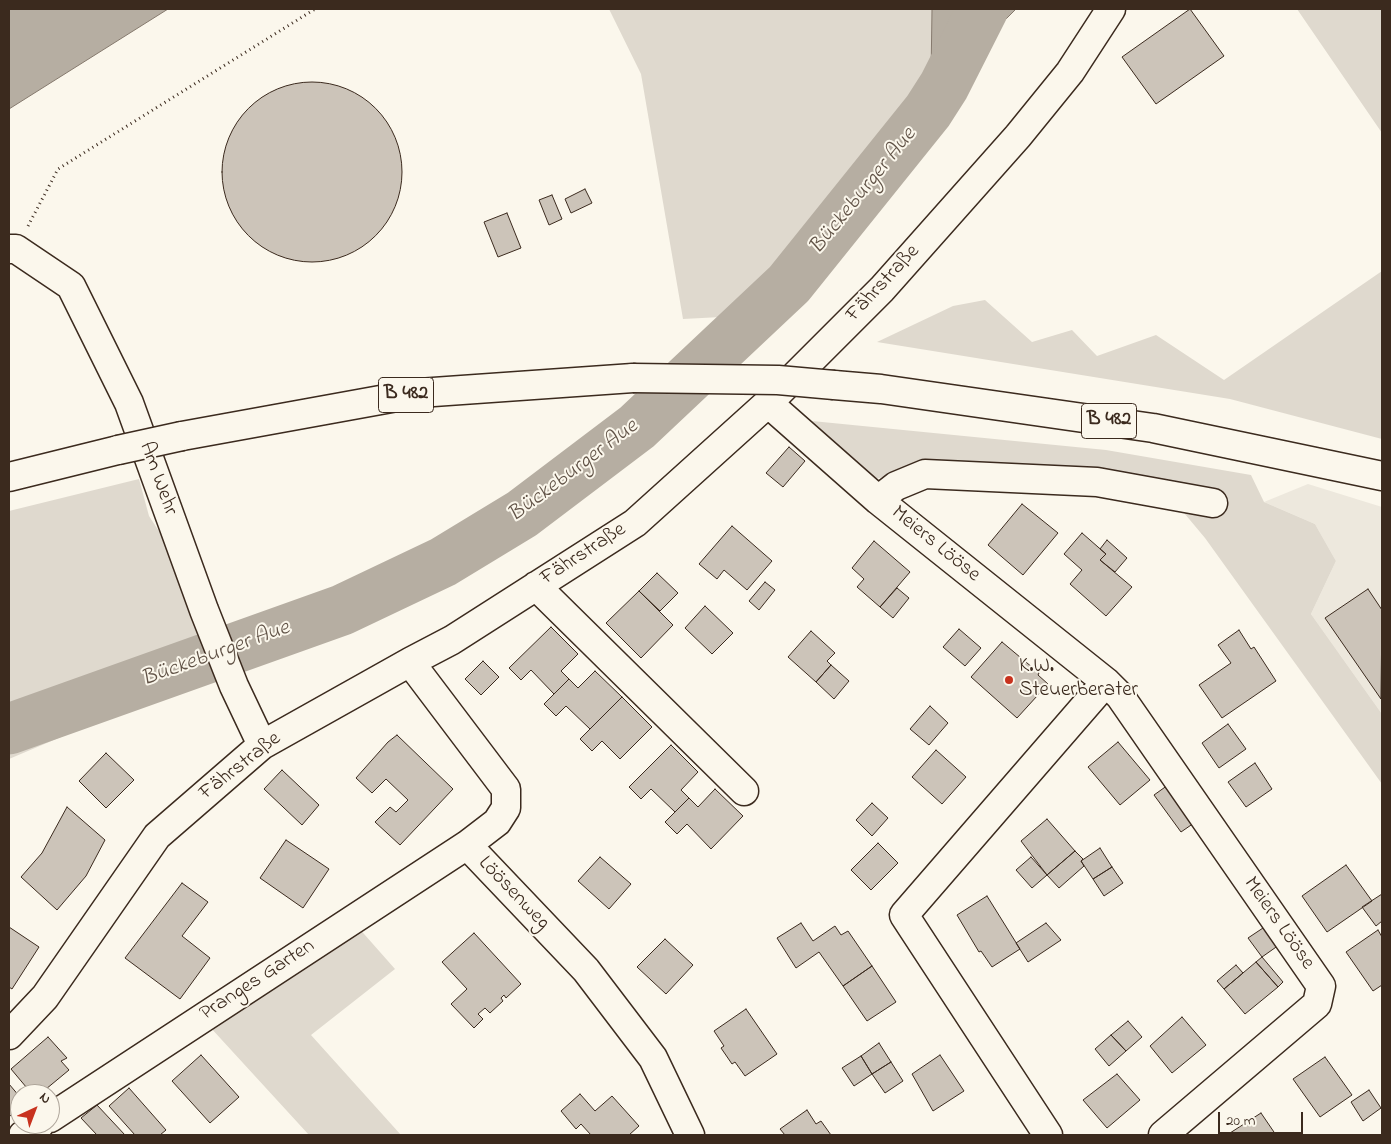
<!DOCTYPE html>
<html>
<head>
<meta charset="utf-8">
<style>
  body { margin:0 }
  #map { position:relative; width:1391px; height:1144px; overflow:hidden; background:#fbf7ec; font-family:"Indie Flower",sans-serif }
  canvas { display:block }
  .frame { position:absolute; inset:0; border:10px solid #3b2a1e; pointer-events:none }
  .north { position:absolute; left:10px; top:1084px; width:50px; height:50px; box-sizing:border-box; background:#fbf7ec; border:1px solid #aea59a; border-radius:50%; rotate:43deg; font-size:14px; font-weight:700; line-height:20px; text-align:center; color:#3b2a1e }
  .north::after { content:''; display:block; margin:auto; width:18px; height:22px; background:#c8321e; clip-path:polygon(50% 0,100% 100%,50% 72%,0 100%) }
  .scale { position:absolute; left:1218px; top:1112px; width:85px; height:22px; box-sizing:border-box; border:2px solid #3b2a1e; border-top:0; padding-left:6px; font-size:15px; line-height:18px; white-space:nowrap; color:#3b2a1e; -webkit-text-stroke:4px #fbf7ec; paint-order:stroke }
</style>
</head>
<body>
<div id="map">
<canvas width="1391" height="1144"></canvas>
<div class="frame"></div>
<div class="north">N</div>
<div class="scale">20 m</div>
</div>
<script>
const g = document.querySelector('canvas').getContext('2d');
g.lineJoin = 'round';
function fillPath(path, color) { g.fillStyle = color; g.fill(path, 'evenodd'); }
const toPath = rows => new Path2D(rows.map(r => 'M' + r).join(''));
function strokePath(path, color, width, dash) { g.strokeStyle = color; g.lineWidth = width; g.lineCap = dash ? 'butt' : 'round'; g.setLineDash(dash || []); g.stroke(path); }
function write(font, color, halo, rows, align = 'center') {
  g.font = font + ' "Indie Flower",sans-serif'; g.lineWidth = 4; g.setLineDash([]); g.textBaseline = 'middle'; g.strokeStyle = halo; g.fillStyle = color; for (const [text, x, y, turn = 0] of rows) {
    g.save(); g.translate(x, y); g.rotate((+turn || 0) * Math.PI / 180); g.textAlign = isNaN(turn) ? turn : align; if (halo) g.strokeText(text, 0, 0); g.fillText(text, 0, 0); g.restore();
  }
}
fillPath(toPath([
  [1308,484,1382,507,1382,714,1311,614,1336,561,1315,524,1264,502]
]), '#ede8dd');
fillPath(toPath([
  [609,9,932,9,931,78,875,166,740,316,683,319,641,74],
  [1297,9,1382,9,1382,133],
  [1382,271,1382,439,1230,399,877,342,953,306,985,300,1032,342,1072,330,1097,356,1156,335,1224,380],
  [812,421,1106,450,1251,475,1264,502,1315,524,1336,561,1311,614,1382,714,1382,784,1205,538,1159,483,918,469,875,479],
  [139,479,149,516,243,660,9,759,9,511],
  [357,926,395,969,311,1035,401,1135,309,1135,210,1027]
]), '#dfd9ce');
const water = toPath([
  [9,9,168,9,9,109,9,9],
  [932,9,1016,9,1003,22,977,58,943,119,928,111,931,78,932,9]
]);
fillPath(water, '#b6aea2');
strokePath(water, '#85796d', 1);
strokePath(toPath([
  [9,729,342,610,443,562,522,514,637,427,789,284,928,111,944,86,983,9]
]), '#b6aea2', 51);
const building = toPath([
  [1190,9,1224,56,1156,104,1122,57,1190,9],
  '222 172a90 90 0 1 1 180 0a90 90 0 1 1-180 0Z',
  [585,189,592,203,571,213,565,199,585,189],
  [552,195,562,219,549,225,539,200,552,195],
  [507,213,521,248,498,257,484,222,507,213],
  [789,447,805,461,783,487,766,473,789,447],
  [1022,504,1058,533,1023,575,988,545,1022,504],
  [732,526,772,561,747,590,724,570,717,579,699,564,732,526],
  [1082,533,1106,554,1100,560,1132,587,1106,616,1070,584,1082,570,1064,554,1082,533],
  [1107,540,1127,558,1115,572,1100,560,1106,554,1100,549,1107,540],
  [874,541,910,572,880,607,857,587,864,579,852,568,874,541],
  [657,573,678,593,660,611,639,591,657,573],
  [765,582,775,590,759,610,749,601,765,582],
  [897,588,909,598,893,618,880,607,897,588],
  [1368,589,1382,610,1381,699,1325,618,1368,589],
  [639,591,673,625,641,658,606,623,639,591],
  [705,606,733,633,712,654,685,628,705,606],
  [551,627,578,654,561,671,569,679,554,694,531,670,521,680,509,668,551,627],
  [959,629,981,648,965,666,943,647,959,629],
  [1239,630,1251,649,1254,647,1276,681,1222,718,1199,685,1231,663,1218,645,1239,630],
  [811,631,835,653,827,661,831,665,816,682,788,657,811,631],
  [1002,642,1039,673,1038,675,1048,684,1017,718,971,677,1002,642],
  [483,661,499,677,481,695,465,679,483,661],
  [831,665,849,681,834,699,816,682,831,665],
  [595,671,622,697,590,729,566,706,556,716,544,704,569,679,578,688,595,671],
  [622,697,652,727,620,759,602,741,592,751,580,739,622,697],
  [930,706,948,723,929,745,910,729,930,706],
  [1228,724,1246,749,1219,768,1202,743,1228,724],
  [397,735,453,789,400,845,375,822,390,807,396,812,408,800,386,779,372,793,356,778,388,742,397,735],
  [1118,742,1150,780,1120,805,1088,767,1118,742],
  [671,745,698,772,681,790,689,798,675,812,651,789,641,799,629,787,671,745],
  [936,750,966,777,942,804,912,777,936,750],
  [106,753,134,780,106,808,79,781,106,753],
  [1255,763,1272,789,1246,807,1228,782,1255,763],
  [282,770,319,805,302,825,264,789,282,770],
  [1168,785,1194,823,1181,832,1154,795,1168,785],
  [715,789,743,816,711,849,687,824,677,834,665,822,689,798,698,807,715,789],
  [872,803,888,818,872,836,856,820,872,803],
  [67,807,105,840,86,876,57,910,21,877,42,853,67,807],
  [1047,819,1075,851,1047,875,1021,841,1047,819],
  [286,840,329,869,303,908,260,878,286,840],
  [878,843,898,863,871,890,851,870,878,843],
  [1100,848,1112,867,1093,879,1081,861,1100,848],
  [1075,851,1083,859,1081,861,1084,866,1059,888,1047,875,1075,851],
  [600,857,631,884,609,909,578,881,600,857],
  [1031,857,1047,875,1032,888,1016,870,1031,857],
  [1346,865,1372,901,1327,932,1302,896,1346,865],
  [1112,867,1123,883,1104,896,1093,879,1112,867],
  [182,883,208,902,182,936,210,958,180,999,125,958,182,883],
  [1382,894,1382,921,1376,926,1362,907,1382,894],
  [987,896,1020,949,992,967,981,951,979,952,957,915,987,896],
  [801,923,813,941,835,926,841,935,848,931,872,966,843,986,819,952,796,968,777,938,801,923],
  [1046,923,1061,940,1028,962,1016,943,1046,923],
  [1266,926,1279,945,1262,957,1248,938,1266,926],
  [9,927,39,947,12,989,9,987,9,927],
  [1378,930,1382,937,1382,985,1373,991,1346,952,1378,930],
  [474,933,521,984,506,998,504,995,501,998,503,1001,490,1013,485,1008,478,1014,483,1019,474,1028,451,1004,467,989,442,962,474,933],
  [665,939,693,965,666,994,637,967,665,939],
  [1262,957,1283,982,1278,987,1256,962,1262,957],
  [1256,962,1278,987,1245,1014,1224,989,1256,962],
  [1236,965,1243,973,1224,989,1217,981,1236,965],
  [872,966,896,1002,867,1021,843,986,872,966],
  [746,1009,777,1054,745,1076,735,1062,732,1064,721,1048,724,1046,714,1031,746,1009],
  [1182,1017,1206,1045,1172,1073,1150,1046,1182,1017],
  [1128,1021,1142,1037,1126,1051,1111,1035,1128,1021],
  [1111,1035,1126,1051,1109,1066,1095,1049,1111,1035],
  [48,1037,67,1058,61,1061,69,1070,40,1094,32,1094,11,1069,48,1037],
  [879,1043,891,1062,872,1074,861,1056,879,1043],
  [201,1055,239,1097,210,1123,172,1081,201,1055],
  [940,1055,964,1091,933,1111,912,1074,940,1055],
  [861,1056,872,1074,854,1086,842,1068,861,1056],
  [1325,1057,1352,1095,1320,1117,1293,1079,1325,1057],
  [891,1062,903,1081,885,1093,872,1074,891,1062],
  [1117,1074,1140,1100,1107,1128,1083,1100,1117,1074],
  [9,1084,20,1097,20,1107,9,1117,9,1084],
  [129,1088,166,1130,160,1135,135,1135,109,1106,129,1088],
  [1369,1090,1381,1108,1363,1121,1351,1102,1369,1090],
  [580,1094,595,1111,612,1096,639,1126,629,1135,591,1135,581,1124,576,1129,561,1111,580,1094],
  [97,1105,125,1135,97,1135,81,1118,97,1105],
  [807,1110,816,1124,821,1121,831,1135,785,1135,780,1129,807,1110],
  [1261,1113,1276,1135,1232,1135,1230,1133,1261,1113]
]);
fillPath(building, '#ccc4b9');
strokePath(building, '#3b2a1e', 1);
const minor = toPath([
  [9,249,16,249,71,286,129,403,204,610,234,686,262,745],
  [768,403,878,500,1106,682,1120,696,1321,986,1317,1004,1163,1135],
  [878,500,896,486,925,474,1097,482,1213,503],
  [536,586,744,791],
  [467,845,586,970,653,1058,690,1135],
  [9,1035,45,997,157,836,262,745,410,662,452,640,635,523,768,403,882,289,1018,136,1070,72,1111,9],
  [50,1118,467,845,497,822,506,808,506,789,410,662],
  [23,1135,40,1124],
  [1048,1135,904,915,1106,682]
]);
const major = toPath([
  [834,385,881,389,1153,428,1382,476],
  [182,436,419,393,633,378],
  [9,477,118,450]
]);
strokePath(minor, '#3b2a1e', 31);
strokePath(major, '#3b2a1e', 31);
strokePath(toPath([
  [28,226,58,169,315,9]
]), '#3b2a1e', 3, [1, 4]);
strokePath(minor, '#fbf7ec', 28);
strokePath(major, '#fbf7ec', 28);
const majorBridge = toPath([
  [633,378,778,380,834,385],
  [118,450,182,436]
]);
strokePath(majorBridge, '#3b2a1e', 31, []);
strokePath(majorBridge, '#fbf7ec', 28);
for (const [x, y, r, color] of [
  [1009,680,5,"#c8321e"]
]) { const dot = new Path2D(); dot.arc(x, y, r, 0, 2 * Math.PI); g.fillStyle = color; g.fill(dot); strokePath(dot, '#fbf7ec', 2); }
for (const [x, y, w] of [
  [406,395,55],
  [1109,421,55]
]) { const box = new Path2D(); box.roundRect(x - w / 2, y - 17.5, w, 35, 4); g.fillStyle = '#fbf7ec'; g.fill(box); strokePath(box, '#3b2a1e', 1); }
write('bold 20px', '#3b2a1e', null, [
  ["B 482",406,395],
  ["B 482",1109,421]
]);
write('21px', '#3b2a1e', '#fbf7ec', [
  ["Fährstraße",884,284,-47],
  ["Am Wehr",157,479,70],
  ["Meiers Lööse",935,545,39],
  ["Fährstraße",584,555,-33],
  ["Fährstraße",241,767,-38],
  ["Löösenweg",513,894,46],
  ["Meiers Lööse",1278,924,55],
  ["Pranges Garten",258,981,-33]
]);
write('21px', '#3b2a1e', '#fbf7ec', [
  ["K.W.",1019,668],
  ["Steuerberater",1019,692]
], 'left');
write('italic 22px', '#605246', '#fbf7ec', [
  ["Bückeburger Aue",864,192,-51],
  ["Bückeburger Aue",574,472,-37],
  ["Bückeburger Aue",216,655,-20]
]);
</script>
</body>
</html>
